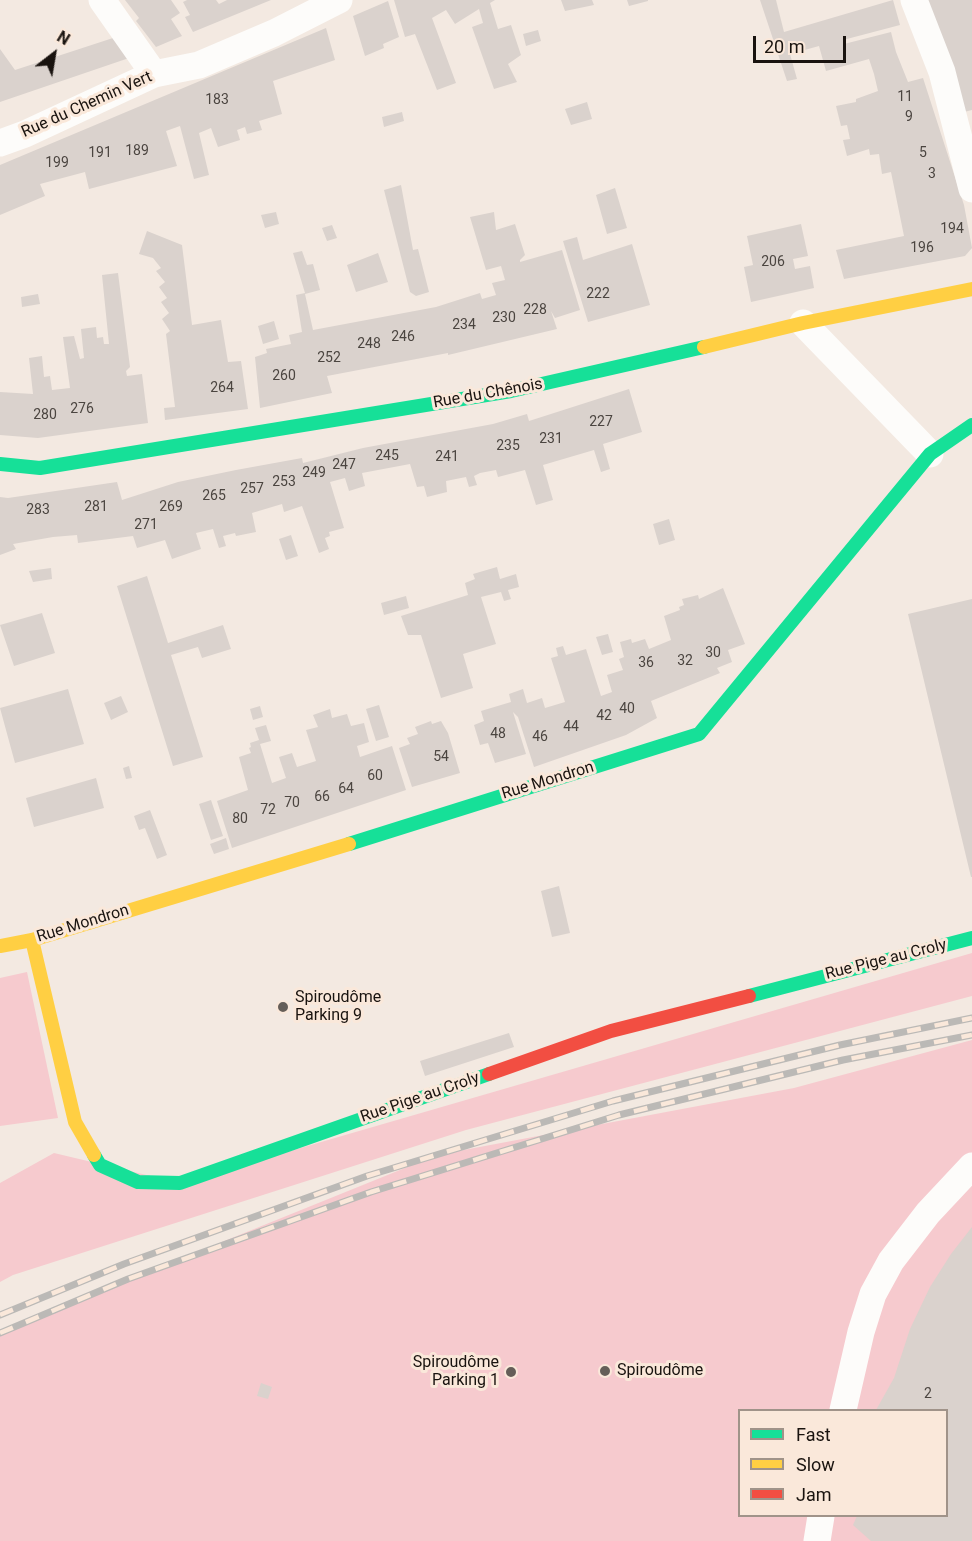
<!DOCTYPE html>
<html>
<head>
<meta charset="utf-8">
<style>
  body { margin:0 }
  #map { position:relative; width:972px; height:1541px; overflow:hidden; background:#f3e9e1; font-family:Roboto,sans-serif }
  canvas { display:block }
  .legend { position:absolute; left:738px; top:1409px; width:210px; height:108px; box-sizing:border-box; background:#fae8da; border:2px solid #a09389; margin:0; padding:8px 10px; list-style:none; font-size:18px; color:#19130f }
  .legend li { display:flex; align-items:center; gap:12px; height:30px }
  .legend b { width:30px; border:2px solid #a09389 }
  .north { position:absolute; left:24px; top:24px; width:60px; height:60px; -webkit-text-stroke:4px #fae8da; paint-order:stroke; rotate:31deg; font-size:16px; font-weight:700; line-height:24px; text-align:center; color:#19130f }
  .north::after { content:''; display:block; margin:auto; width:21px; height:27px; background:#19130f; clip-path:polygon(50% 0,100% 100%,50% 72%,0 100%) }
  .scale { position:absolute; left:753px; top:36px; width:93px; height:27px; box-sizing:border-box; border:3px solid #19130f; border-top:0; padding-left:8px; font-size:18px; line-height:21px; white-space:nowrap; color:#19130f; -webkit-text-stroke:4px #fae8da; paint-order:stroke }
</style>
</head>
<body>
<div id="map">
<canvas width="972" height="1541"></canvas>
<ul class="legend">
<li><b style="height:8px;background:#16e098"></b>Fast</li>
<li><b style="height:8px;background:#ffcf43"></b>Slow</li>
<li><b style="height:8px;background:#f24e42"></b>Jam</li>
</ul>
<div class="north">N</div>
<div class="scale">20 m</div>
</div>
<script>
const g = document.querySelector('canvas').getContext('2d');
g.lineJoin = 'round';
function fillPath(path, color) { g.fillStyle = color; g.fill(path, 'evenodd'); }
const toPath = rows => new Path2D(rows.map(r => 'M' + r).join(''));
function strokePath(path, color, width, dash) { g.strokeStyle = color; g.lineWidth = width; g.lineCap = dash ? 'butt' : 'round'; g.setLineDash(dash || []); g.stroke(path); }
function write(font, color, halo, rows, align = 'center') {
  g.font = font + ' Roboto,sans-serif'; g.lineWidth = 6; g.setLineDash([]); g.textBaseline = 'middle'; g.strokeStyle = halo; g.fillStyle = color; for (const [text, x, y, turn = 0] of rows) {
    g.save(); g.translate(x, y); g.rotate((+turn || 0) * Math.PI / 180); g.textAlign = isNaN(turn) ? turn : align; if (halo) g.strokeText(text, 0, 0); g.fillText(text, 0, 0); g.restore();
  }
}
fillPath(toPath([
  [972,953,972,996,466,1130,13,1275,0,1282,0,1183,54,1153,180,1183],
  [27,972,58,1118,0,1126,0,978],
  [972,1040,972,1541,0,1541,0,1336,49,1312,437,1155,794,1088],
  [740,1410,946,1410,946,1516,740,1516]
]), '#f6cace');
fillPath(toPath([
  [125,0,171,0,180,13,171,19,182,36,156,47,136,21,139,18],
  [187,0,216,0,219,4,227,0,271,0,193,32,185,17,190,15,183,2],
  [394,0,495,0,490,3,498,29,511,25,521,55,508,64,517,82,494,89,472,27,483,23,479,9,455,24,446,10,432,18,456,83,437,90,415,34,405,37],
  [561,0,592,0,594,5,565,11],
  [627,0,648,0,648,1,629,6],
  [760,0,776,0,784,32,893,0,900,25,843,40,844,44,891,32,896,52,908,82,923,78,964,205,972,248,965,256,844,279,836,250,904,236,891,172,882,174,879,154,870,155,869,149,847,156,843,140,850,139,847,125,841,126,836,106,856,102,856,99,878,91,874,74,869,59,826,71,819,46,790,54,797,79,787,81],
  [923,0,972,0,972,110,960,113],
  [388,1,399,37,383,44,384,48,365,56,353,16],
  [326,28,335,60,273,81,282,114,259,121,262,130,247,134,245,127,237,130,240,140,218,147,211,128,199,133,209,175,194,179,180,126,166,131,177,166,89,189,85,172,40,184,45,196,0,215,0,165],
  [538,30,541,41,526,46,523,34],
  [113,38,129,58,0,102,0,49,15,70],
  [587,102,592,119,571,125,565,109],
  [402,112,404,121,384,127,382,117],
  [401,185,413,250,418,249,429,292,416,296,410,292,384,190],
  [615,188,627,228,607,234,596,195],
  [276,212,279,224,265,228,261,215],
  [494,212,496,230,515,224,525,255,520,260,520,262,562,250,580,310,555,318,551,311,557,329,448,355,448,353,327,376,332,393,260,408,255,357,267,353,266,349,291,344,289,335,302,332,296,295,305,293,293,253,302,251,307,265,313,264,320,290,305,294,313,330,436,307,480,293,482,299,496,295,492,283,505,280,501,266,486,270,470,217],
  [801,224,808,256,793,259,795,269,810,266,814,288,751,302,744,267,753,265,747,236],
  [332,225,337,238,327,241,322,228],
  [147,231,182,245,192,325,221,320,228,362,241,361,248,409,165,420,164,408,175,407,166,334,170,331,162,319,169,313,161,302,167,298,159,287,165,282,156,271,161,268,153,258,139,254],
  [577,237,583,260,632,244,650,305,588,322,563,241],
  [378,253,388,282,356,292,347,265],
  [118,273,130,367,126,371,127,376,142,374,148,423,38,438,0,435,0,392,33,394,29,358,42,356,44,377,50,376,52,390,70,388,63,337,74,336,80,359,84,358,81,329,96,327,97,338,103,337,104,344,109,344,102,275],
  [38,294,40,304,22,307,21,297],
  [274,321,279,339,263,344,258,326],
  [629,389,642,432,603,444,610,469,601,472,594,450,543,465,553,500,536,505,525,470,498,477,496,470,480,473,474,476,477,485,469,487,466,477,446,481,447,492,427,497,424,486,417,487,410,464,362,473,365,486,349,491,345,478,330,482,344,528,329,532,330,536,325,538,329,549,319,553,302,506,284,512,282,504,252,513,256,532,236,536,235,533,223,536,226,546,219,548,213,529,196,533,201,549,172,559,165,540,137,548,133,536,78,543,77,535,53,537,13,544,16,549,0,555,0,497,8,498,117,482,122,500,178,482,236,470,302,458,303,463,363,448,493,424,527,414,529,421],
  [669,519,675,540,659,545,653,524],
  [291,535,298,556,286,560,279,539],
  [497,567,500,579,516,574,519,587,508,590,511,599,504,601,501,592,481,597,496,644,463,654,473,688,441,698,421,635,408,635,401,616,468,595,465,583,475,579,473,574],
  [51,568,52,579,33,582,29,571],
  [147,576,168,643,223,625,231,649,202,658,198,647,171,655,203,757,173,766,117,586],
  [723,588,745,644,728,650,732,662,717,668,720,673,651,701,657,718,626,735,534,767,518,717,513,712,526,754,495,763,488,743,480,745,474,725,484,721,481,711,511,702,509,694,523,689,527,703,542,698,545,708,565,702,551,658,558,656,556,648,563,646,566,655,586,649,601,696,612,692,607,675,623,670,619,659,624,657,620,642,631,639,632,643,645,639,649,649,671,640,664,616,680,610,679,607,684,605,682,599,698,595,699,599],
  [406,596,409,608,384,615,381,603],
  [972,599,972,877,971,877,908,614],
  [42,613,55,653,14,666,0,625],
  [608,634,613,652,602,655,596,637],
  [68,689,84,744,15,763,0,708],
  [121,696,128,712,111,720,104,703],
  [379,705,389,737,376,741,366,709],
  [260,706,263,717,253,720,250,709],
  [330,709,332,718,347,714,351,726,364,723,369,742,357,746,360,757,392,746,406,790,232,848,217,801,248,790,239,757,251,753,249,748,251,747,250,743,259,740,255,728,266,725,271,741,260,744,272,783,286,778,279,757,292,753,297,767,316,761,306,730,318,727,313,715],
  [431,721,432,724,441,721,448,733,460,773,412,787,399,748,410,744,407,738,418,734,415,727],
  [129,766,132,778,126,779,123,768],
  [96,778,104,808,34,827,26,798],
  [211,800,223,836,211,840,199,804],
  [150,810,167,855,157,859,145,828,139,830,134,816],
  [226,838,229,849,214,854,210,844],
  [559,886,570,933,552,937,541,891],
  [509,1033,514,1047,425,1076,420,1061],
  [972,1227,972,1541,871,1541,853,1525,857,1516,946,1516,946,1410,876,1410,894,1378,910,1329,930,1287,951,1254],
  [261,1383,272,1387,268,1399,257,1396]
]), '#dad2cd');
strokePath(toPath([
  [102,0,154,74],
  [914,0,942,72,972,189],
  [0,143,25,134,154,74,199,65,274,33,339,0],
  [803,323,930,454],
  [843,1410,861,1332,873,1294,891,1261,928,1213,972,1166],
  [817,1541,821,1516]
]), '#fdfcfa', 27);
strokePath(toPath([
  [0,464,40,468,511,391,704,347],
  [349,844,699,734,930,454,972,425],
  [749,996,972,938],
  [94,1155,100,1165,138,1182,180,1183,489,1074]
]), '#16e098', 14);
strokePath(toPath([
  [704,347,803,323,972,289],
  [32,940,75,1122,94,1155],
  [0,946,32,940,349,844]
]), '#ffcf43', 14);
strokePath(toPath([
  [489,1074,611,1031,749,996]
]), '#f24e42', 14);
const rail = toPath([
  [0,1315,124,1264,367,1176,613,1101,840,1045,972,1018],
  [0,1333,128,1279,371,1192,619,1115,843,1060,972,1035]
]);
strokePath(rail, '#bbb9b6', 7);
strokePath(rail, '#fae8da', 4.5, [14]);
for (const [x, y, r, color] of [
  [283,1007,6,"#655e58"],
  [605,1371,6,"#655e58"],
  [511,1372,6,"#655e58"]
]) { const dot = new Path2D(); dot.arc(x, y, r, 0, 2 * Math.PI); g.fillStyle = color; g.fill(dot); strokePath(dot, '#fae8da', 2); }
write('14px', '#4b4540', null, [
  ["11",905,97],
  ["183",217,100],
  ["9",909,117],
  ["189",137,151],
  ["191",100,153],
  ["5",923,153],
  ["199",57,163],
  ["3",932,174],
  ["194",952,229],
  ["196",922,248],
  ["206",773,262],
  ["222",598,294],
  ["228",535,310],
  ["230",504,318],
  ["234",464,325],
  ["246",403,337],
  ["248",369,344],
  ["252",329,358],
  ["260",284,376],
  ["264",222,388],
  ["276",82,409],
  ["280",45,415],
  ["227",601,422],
  ["231",551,439],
  ["235",508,446],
  ["245",387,456],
  ["241",447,457],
  ["247",344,465],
  ["249",314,473],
  ["253",284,482],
  ["257",252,489],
  ["265",214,496],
  ["281",96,507],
  ["269",171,507],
  ["283",38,510],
  ["271",146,525],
  ["30",713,653],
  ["32",685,661],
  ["36",646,663],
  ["40",627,709],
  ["42",604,716],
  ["44",571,727],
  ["48",498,734],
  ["46",540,737],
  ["54",441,757],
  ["60",375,776],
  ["64",346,789],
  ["66",322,797],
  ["70",292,803],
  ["72",268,810],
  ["80",240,819],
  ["2",928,1394]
]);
write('16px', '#19130f', '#fae8da', [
  ["Rue du Chemin Vert",87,105,-24],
  ["Rue du Chênois",488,394,-10],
  ["Rue Mondron",548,781,-17],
  ["Rue Mondron",83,924,-17],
  ["Rue Pige au Croly",886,960,-14],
  ["Rue Pige au Croly",420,1098,-19]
]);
write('16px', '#19130f', '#fae8da', [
  ["Spiroudôme",295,998],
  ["Parking 9",295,1016],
  ["Spiroudôme",499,1363,"right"],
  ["Parking 1",499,1381,"right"],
  ["Spiroudôme",617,1371]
], 'left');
</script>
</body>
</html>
